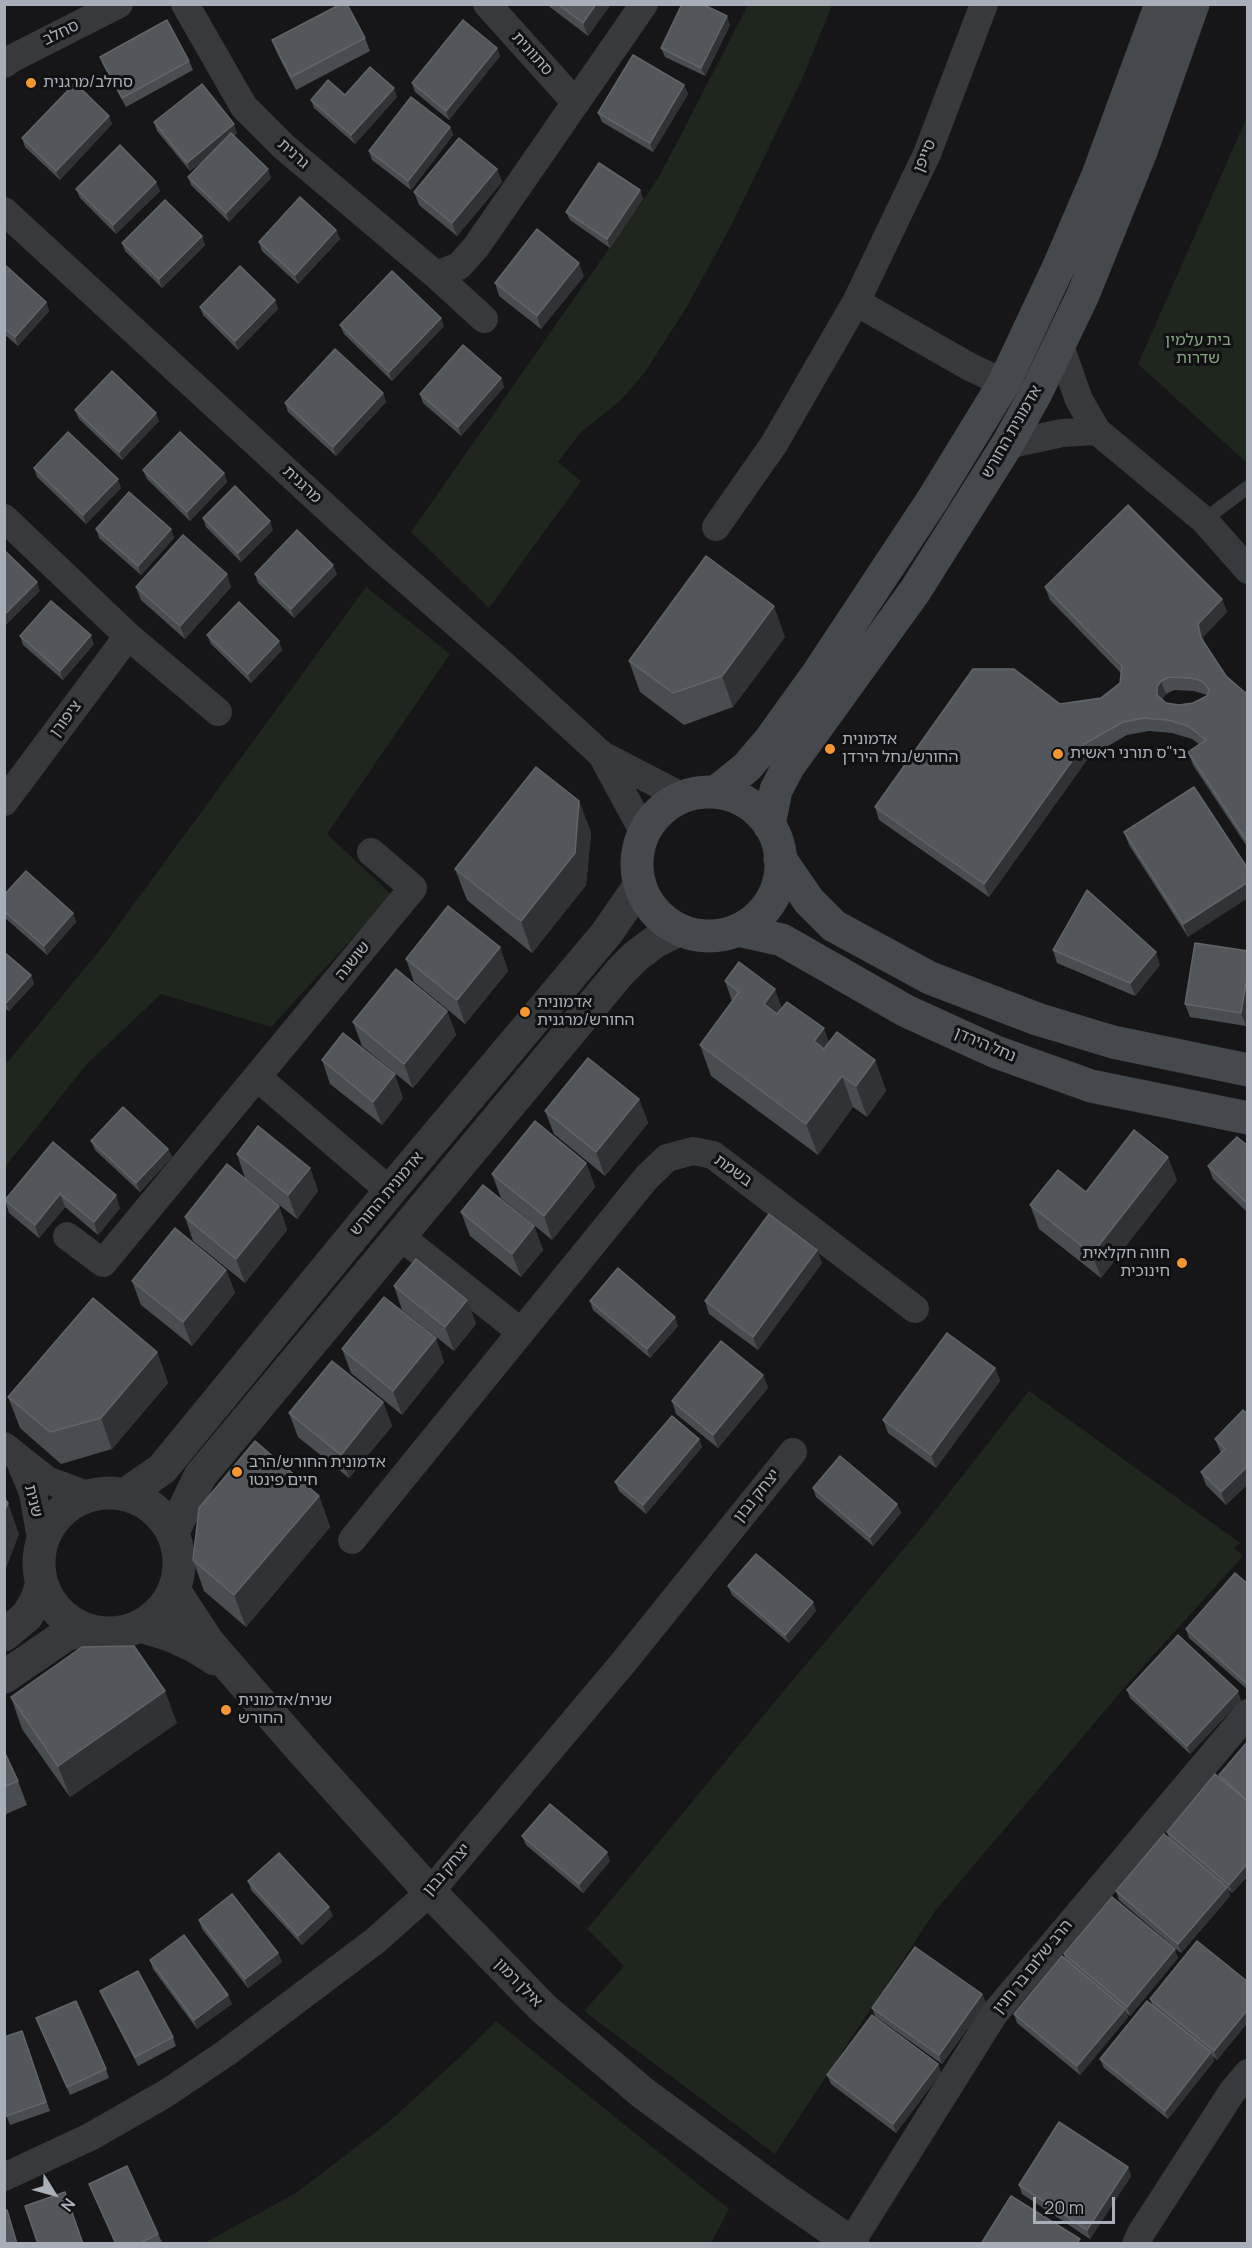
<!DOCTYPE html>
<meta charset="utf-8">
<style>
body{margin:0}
#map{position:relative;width:1252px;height:2248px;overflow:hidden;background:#161618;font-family:Manrope,sans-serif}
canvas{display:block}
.frame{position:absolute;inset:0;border:6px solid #a8afb9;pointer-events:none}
.north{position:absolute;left:24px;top:2164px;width:60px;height:60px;-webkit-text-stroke:4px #111113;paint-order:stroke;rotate:127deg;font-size:16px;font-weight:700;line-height:24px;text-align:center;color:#a8afb9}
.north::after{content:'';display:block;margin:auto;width:21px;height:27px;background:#a8afb9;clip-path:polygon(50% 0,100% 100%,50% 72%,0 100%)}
.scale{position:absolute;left:1033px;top:2197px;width:82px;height:27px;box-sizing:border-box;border:3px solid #a8afb9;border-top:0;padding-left:8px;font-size:18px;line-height:21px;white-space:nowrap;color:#a8afb9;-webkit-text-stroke:4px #111113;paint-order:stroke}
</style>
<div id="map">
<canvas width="1252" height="2248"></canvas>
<div class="frame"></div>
<div class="north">N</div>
<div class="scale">20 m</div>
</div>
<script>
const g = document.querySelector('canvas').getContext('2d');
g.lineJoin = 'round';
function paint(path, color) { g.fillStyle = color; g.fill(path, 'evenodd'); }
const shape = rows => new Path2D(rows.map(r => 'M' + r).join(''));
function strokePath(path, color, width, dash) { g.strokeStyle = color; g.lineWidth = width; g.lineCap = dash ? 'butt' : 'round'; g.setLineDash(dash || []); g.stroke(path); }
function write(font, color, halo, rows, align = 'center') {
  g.font = font + ' Manrope,"Noto Sans Hebrew",sans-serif'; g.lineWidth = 6; g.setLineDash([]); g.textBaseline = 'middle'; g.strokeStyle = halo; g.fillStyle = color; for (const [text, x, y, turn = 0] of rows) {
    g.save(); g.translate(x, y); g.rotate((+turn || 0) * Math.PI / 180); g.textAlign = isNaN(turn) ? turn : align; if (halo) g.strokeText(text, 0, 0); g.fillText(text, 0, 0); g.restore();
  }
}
const green = shape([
 [748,5,832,5,803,77,731,226,686,308,645,372,620,401,580,433,558,462,581,481,489,608,411,532,659,177],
 [1247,117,1247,463,1138,364],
 [366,587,450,654,327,834,392,895,271,1027,161,994,86,1065,5,1167,5,1065,104,945],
 [1029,1391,1240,1543,1234,1548,1243,1556,1131,1680,935,1911,775,2154,584,2011,624,1966,587,1929,787,1687,923,1526],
 [496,2021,729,2209,711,2243,204,2243,296,2193,390,2121,461,2056]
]);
const service = shape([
 [1204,520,1248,487]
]);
const minor = shape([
 [185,4,244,107,283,146,436,275,459,266,476,247,644,4],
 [487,4,576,103],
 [4,64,11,59,119,4],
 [4,211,379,556,506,667,602,755,683,797],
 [436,275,484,319],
 [856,302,970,367,1004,383],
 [1059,343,1079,400,1097,431,1204,520,1248,570],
 [1007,445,1062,433,1097,431],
 [4,518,128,636,218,712],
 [716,527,774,444,856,302,927,154,984,4],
 [602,755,644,833],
 [4,802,128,636],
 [257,1077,390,1191],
 [67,1236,103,1263,413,888,371,852],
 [401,1237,521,1332],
 [4,1446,47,1480,90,1496],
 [19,1459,33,1493,42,1544],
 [352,1540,647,1177,667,1158,693,1151,713,1155,915,1309],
 [4,2177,90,2137,165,2094,226,2053,375,1941,430,1892,623,1663,793,1452],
 [850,2244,994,2014,1248,1713],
 [1136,2244,1141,2233,1232,2092,1248,2073]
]);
const tertiary = shape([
 '39 1563a70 70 0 1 1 140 0a70 70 0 1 1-140 0Z',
 [126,1494,162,1469,390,1191,606,934,640,885],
 [173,1532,200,1476,620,972,636,956,656,941,679,930],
 [174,1590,208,1642,300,1748,430,1892,544,2009,643,2093,776,2191,853,2244],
 [140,1626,170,1635,194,1646,215,1659],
 [4,1635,27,1616,37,1599,41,1585],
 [4,1677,67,1634,89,1631]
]);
const secondary = shape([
 [716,792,747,767,770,740,816,676,933,499,1004,383,1059,266,1098,175,1161,4],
 '637 864a72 72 0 1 1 144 0a72 72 0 1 1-144 0Z',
 [769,825,776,790,788,767,915,591,1007,445,1035,395,1083,295,1142,149,1193,4],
 [780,859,809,901,834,926,930,978,1037,1019,1113,1042,1248,1070],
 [738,930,782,940,906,1011,996,1052,1091,1086,1248,1118]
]);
const wall = shape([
 [546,4,611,4,588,36],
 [730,25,705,76,665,57,661,48],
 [365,38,370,51,296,90,277,53,272,40],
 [497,48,500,56,449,120,415,92,412,83],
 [100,57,189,61,193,70,126,107,103,65],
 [684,85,688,94,653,152,602,122,598,113],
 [345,95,397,97,355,144,314,108,311,100],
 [154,122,237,133,234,136,271,178,229,222,191,185,188,177,205,159,190,171,157,131],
 [112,124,60,180,25,147,22,138],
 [450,127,453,135,411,190,372,160,369,151],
 [497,169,502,182,457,236,419,205,414,192],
 [76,189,160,191,116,234,80,198],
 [640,190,643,199,610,248,570,220,566,212],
 [336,230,340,239,298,284,262,251,259,242],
 [202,236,205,245,162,288,125,251,122,243],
 [4,266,46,302,49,311,18,346,4,334],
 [584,276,541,329,499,296,495,283],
 [275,300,278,309,238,350,203,315,200,307],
 [340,325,444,326,392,381,344,334],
 [501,378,504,387,461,436,423,403,420,394],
 [383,393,386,402,336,456,288,412,285,403],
 [75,410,159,421,122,460,79,419],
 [34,468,121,488,86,524,37,477],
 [143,470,224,473,227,482,190,521,147,479],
 [203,518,273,530,241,562,206,527],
 [96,529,171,529,174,538,141,575,99,538],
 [255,574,337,574,294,618,258,583],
 [136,587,231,587,185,639,141,600],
 [1045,587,1222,599,1227,612,1203,637,1204,642,1226,676,1248,695,1248,848,1193,765,1188,752,1199,744,1192,739,1172,733,1149,731,1127,735,1089,757,989,897,879,820,875,807,1060,704,1101,698,1120,683,1121,673,1050,600],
 [1174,690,1194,691,1207,695,1193,703,1179,705,1166,703,1162,699,1166,694],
 [207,635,282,650,251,683,211,644],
 [20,636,94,644,63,680,23,645],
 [785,637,733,707,684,725,640,692,629,661],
 [1194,787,1188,937,1129,845,1124,832],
 [579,801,591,833,586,885,532,953,467,900,455,869],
 [4,895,73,913,76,922,47,955,4,917],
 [500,947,508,971,465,1024,414,982,406,959],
 [1053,950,1160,965,1135,996,1057,963],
 [1248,951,1248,1014,1246,1026,1190,1017,1185,1004],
 [4,952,31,975,34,984,9,1011,4,1008],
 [725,981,782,1008,829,1043,875,1060,886,1091,867,1117,853,1107,818,1155,711,1076,700,1045,732,1001],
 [447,1011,456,1035,413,1088,362,1046,353,1022],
 [322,1060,403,1098,382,1125,330,1084],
 [639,1099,648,1123,605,1176,554,1134,545,1111],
 [91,1141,168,1149,172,1157,140,1192,95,1150],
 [53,1142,120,1208,98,1235,65,1207,39,1238,9,1213,5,1200],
 [1248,1146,1248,1213,1213,1179,1208,1166],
 [237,1154,310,1168,318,1191,297,1219,245,1178],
 [586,1163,595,1187,552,1240,501,1198,492,1174],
 [1177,1180,1101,1278,1039,1229,1030,1205,1086,1192],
 [279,1206,287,1230,245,1283,193,1241,185,1217],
 [461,1212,534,1226,543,1250,521,1277,470,1236],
 [822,1263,758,1350,709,1314,705,1301],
 [226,1270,235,1293,192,1346,141,1305,132,1281],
 [394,1286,467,1300,476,1324,454,1351,402,1310],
 [590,1301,678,1326,650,1358,593,1310],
 [436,1338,444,1362,402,1415,351,1373,342,1349],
 [157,1352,168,1383,112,1449,61,1464,20,1428,8,1397],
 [995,1368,1000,1381,936,1468,888,1433,883,1420],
 [763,1375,768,1388,718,1448,676,1414,672,1401],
 [383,1402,392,1426,349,1478,298,1437,289,1413],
 [1248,1414,1248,1484,1226,1505,1206,1485,1201,1472,1221,1453,1215,1439],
 [699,1439,702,1447,646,1514,619,1491,615,1482],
 [813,1488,897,1504,901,1513,873,1546,816,1497],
 [319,1496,330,1527,246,1627,204,1591,193,1560],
 [1248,1584,1248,1690,1189,1638,1186,1629],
 [728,1586,816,1611,789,1643,732,1595],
 [1127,1690,1241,1700,1190,1754,1130,1698],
 [11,1697,177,1723,70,1797,22,1729],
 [1248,1741,1248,1876,1232,1893,1228,1889,1230,1896,1181,1953,1119,1900,1116,1891,1169,1838,1167,1832,1220,1779,1219,1775],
 [4,1751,18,1781,27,1805,4,1815],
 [522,1836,610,1861,583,1893,526,1845],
 [248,1881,333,1916,302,1945,251,1890],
 [199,1920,278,1953,282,1962,248,1988,202,1929],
 [1064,1954,1178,1958,1130,2016,1126,2013,1128,2017,1080,2075,1017,2023,1014,2014,1065,1959],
 [150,1960,232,2004,197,2029,153,1969],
 [1248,1982,1248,2022,1217,2060,1213,2056,1214,2061,1168,2119,1104,2068,1100,2059,1152,2004,1150,1999],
 [100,1991,173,2037,176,2046,138,2066,104,2000],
 [982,1994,986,2003,942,2064,875,2016,872,2008],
 [36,2018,106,2069,109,2078,70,2095],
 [22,2031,50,2111,10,2125,4,2110],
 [938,2064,941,2073,896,2133,831,2084,827,2075],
 [1128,2167,1131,2176,1090,2239,1022,2194,1019,2185],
 [89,2184,158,2234,162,2242,160,2244,116,2244]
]);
const shadedWall = shape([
 [596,4,611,4,588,36,583,23],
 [727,16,730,25,705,76,701,68],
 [497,48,500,56,449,120,446,111],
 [684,85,688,94,653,152,650,143],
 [394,88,397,97,355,144,351,135],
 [109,116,112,124,60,180,56,171],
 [234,124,237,133,190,171,187,163],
 [450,127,453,135,411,190,408,181],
 [268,169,271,178,229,222,226,213],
 [497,169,502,182,457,236,452,223],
 [156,182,160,191,116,234,113,225],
 [640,190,643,199,610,248,607,239],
 [336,230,340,239,298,284,295,275],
 [202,236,205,245,162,288,159,279],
 [579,263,584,276,541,329,537,316],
 [275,300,278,309,238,350,235,341],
 [46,302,49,311,18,346,15,337],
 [441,318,444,326,392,381,389,372],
 [501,378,504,387,461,436,458,427],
 [383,393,386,402,336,456,333,447],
 [156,413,159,421,122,460,119,452],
 [224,473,227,482,190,521,187,512],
 [118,479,121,488,86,524,83,515],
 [270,521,273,530,241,562,238,553],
 [171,529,174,538,141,575,138,566],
 [333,565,337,574,294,618,291,609],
 [227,574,231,587,185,639,180,626],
 [37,582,40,591,4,627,4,615],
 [1222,599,1227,612,1203,637,1206,651,1201,638,1198,624],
 [774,606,785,637,733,707,722,676],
 [91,635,94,644,63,680,60,671],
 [279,641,282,650,251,683,248,674],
 [1161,681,1166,694,1161,700,1157,695,1157,687],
 [1084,744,1089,757,989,897,984,884],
 [579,801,591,833,586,885,532,953,521,921],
 [1248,882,1248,898,1188,937,1183,924],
 [73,913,76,922,47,955,44,946],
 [500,947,508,971,465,1024,457,1000],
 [1156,952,1160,965,1135,996,1130,983],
 [1248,972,1248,1014,1246,1026,1241,1013],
 [31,975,34,984,9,1011,6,1003],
 [775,989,786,1020,775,1035,764,1004],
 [447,1011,456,1035,413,1088,404,1064],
 [824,1028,835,1060,814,1041],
 [875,1060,886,1091,867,1117,856,1086],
 [395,1074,403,1098,382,1125,373,1102],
 [842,1076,853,1107,818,1155,806,1124],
 [639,1099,648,1123,605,1176,596,1152],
 [168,1149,172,1157,140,1192,136,1183],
 [1168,1157,1177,1180,1101,1278,1092,1254],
 [586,1163,595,1187,552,1240,544,1216],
 [310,1168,318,1191,297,1219,288,1195],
 [60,1194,65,1207,39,1238,35,1225],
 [116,1195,120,1208,98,1235,94,1222],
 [279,1206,287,1230,245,1283,236,1259],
 [534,1226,543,1250,521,1277,512,1254],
 [817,1250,822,1263,758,1350,753,1337],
 [226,1270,235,1293,192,1346,183,1322],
 [467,1300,476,1324,454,1351,445,1327],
 [675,1317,678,1326,650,1358,647,1349],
 [436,1338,444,1362,402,1415,393,1391],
 [157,1352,168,1383,112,1449,101,1418],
 [995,1368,1000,1381,936,1468,931,1455],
 [763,1375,768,1388,718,1448,713,1435],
 [383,1402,392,1426,349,1478,341,1455],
 [699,1439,702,1447,646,1514,643,1505],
 [1248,1466,1248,1484,1226,1505,1221,1492],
 [319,1496,330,1527,246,1627,234,1595],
 [8,1503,19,1534,4,1574,4,1512],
 [897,1504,901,1513,873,1546,870,1537],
 [813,1602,816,1611,789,1643,785,1635],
 [165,1691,177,1723,70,1797,58,1766],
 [1238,1691,1241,1700,1190,1754,1187,1746],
 [607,1852,610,1861,583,1893,579,1884],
 [1248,1863,1248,1876,1232,1893,1229,1885],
 [1227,1887,1230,1896,1181,1953,1178,1944],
 [329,1907,333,1916,302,1945,298,1936],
 [1175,1949,1178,1958,1130,2016,1127,2007],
 [278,1953,282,1962,248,1988,245,1979],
 [982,1994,986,2003,942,2064,939,2055],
 [228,1995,232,2004,197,2029,194,2020],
 [1125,2009,1128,2017,1080,2075,1077,2066],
 [1248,2009,1248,2022,1217,2060,1214,2051],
 [1211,2052,1214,2061,1168,2119,1165,2111],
 [938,2064,941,2073,896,2133,893,2124],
 [1128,2167,1131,2176,1090,2239,1087,2230]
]);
const building = shape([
 [341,4,347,4,365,38,291,77,272,40,341,4],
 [558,4,596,4,583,23,558,4],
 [682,4,702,4,727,16,701,68,661,48,682,4],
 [167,20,189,61,122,98,100,57,167,20],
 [463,20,497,48,446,111,412,83,463,20],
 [633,55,684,85,650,143,598,113,633,55],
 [370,67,394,88,351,135,311,100,328,80,345,95,370,67],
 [75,83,109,116,56,171,22,138,75,83],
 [202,84,234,124,187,163,154,122,202,84],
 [411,97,450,127,408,181,369,151,411,97],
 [231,133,268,169,226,213,188,177,231,133],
 [459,138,497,169,452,223,414,192,459,138],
 [120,145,156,182,113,225,76,189,120,145],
 [599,163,640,190,607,239,566,212,599,163],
 [300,197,336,230,295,275,259,242,300,197],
 [165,200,202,236,159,279,122,243,165,200],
 [537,229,579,263,537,316,495,283,537,229],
 [5,265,46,302,15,337,4,328,5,265],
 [240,266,275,300,235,341,200,307,240,266],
 [392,271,441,318,389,372,340,325,392,271],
 [463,345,501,378,458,427,420,394,463,345],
 [335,349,383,393,333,447,285,403,335,349],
 [112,371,156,413,119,452,75,410,112,371],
 [68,432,118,479,83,515,34,468,68,432],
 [180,432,224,473,187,512,143,470,180,432],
 [235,486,270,521,238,553,203,518,235,486],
 [129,492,171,529,138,566,96,529,129,492],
 [1128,505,1222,599,1198,624,1201,638,1226,676,1248,695,1248,843,1188,752,1206,740,1188,726,1168,720,1144,718,1123,722,1084,744,984,884,875,807,973,669,1014,669,1060,704,1101,698,1120,683,1122,666,1045,587,1128,505],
 [1170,677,1190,678,1199,680,1205,684,1209,690,1207,696,1193,703,1179,705,1166,703,1157,695,1157,687,1161,681,1170,677],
 [297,530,333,565,291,609,255,574,297,530],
 [183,535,227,574,180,626,136,587,183,535],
 [4,550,37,582,4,615,4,550],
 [706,556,774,606,722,676,673,693,629,661,706,556],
 [51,601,91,635,60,671,20,636,51,601],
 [239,602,279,641,248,674,207,635,239,602],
 [536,767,579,801,575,853,521,921,455,869,536,767],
 [1194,787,1248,869,1248,882,1183,924,1124,832,1194,787],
 [26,871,73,913,44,946,4,911,4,895,26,871],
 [1087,890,1156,952,1130,983,1053,950,1087,890],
 [448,906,500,947,457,1000,406,959,448,906],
 [1195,943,1248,951,1248,972,1241,1013,1185,1004,1195,943],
 [4,952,31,975,6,1003,4,1002,4,952],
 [739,962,775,989,764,1004,777,1014,787,1002,824,1028,814,1041,824,1049,837,1032,875,1060,856,1086,842,1076,806,1124,700,1045,739,992,725,981,739,962],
 [396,969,447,1011,404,1064,353,1022,396,969],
 [343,1033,395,1074,373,1102,322,1060,343,1033],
 [588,1058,639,1099,596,1152,545,1111,588,1058],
 [123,1107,168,1149,136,1183,91,1141,123,1107],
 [535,1121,586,1163,544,1216,492,1174,535,1121],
 [258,1126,310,1168,288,1195,237,1154,258,1126],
 [1134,1130,1168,1157,1092,1254,1030,1205,1058,1170,1086,1192,1134,1130],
 [1237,1137,1248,1146,1248,1204,1208,1166,1237,1137],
 [53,1142,116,1195,94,1222,60,1194,35,1225,5,1200,53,1142],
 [227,1164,279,1206,236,1259,185,1217,227,1164],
 [483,1185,534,1226,512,1254,461,1212,483,1185],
 [769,1214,817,1250,753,1337,705,1301,769,1214],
 [175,1228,226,1270,183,1322,132,1281,175,1228],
 [416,1259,467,1300,445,1327,394,1286,416,1259],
 [618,1268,675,1317,647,1349,590,1301,618,1268],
 [384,1297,436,1338,393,1391,342,1349,384,1297],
 [93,1298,157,1352,101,1418,50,1432,8,1397,93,1298],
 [947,1333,995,1368,931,1455,883,1420,947,1333],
 [721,1341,763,1375,713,1435,672,1401,721,1341],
 [332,1361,383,1402,341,1455,289,1413,332,1361],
 [1243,1410,1248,1414,1248,1466,1221,1492,1201,1472,1225,1449,1215,1439,1243,1410],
 [672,1416,699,1439,643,1505,615,1482,672,1416],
 [255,1441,319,1496,234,1595,193,1560,199,1508,255,1441],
 [840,1456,897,1504,870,1537,813,1488,840,1456],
 [4,1498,8,1503,4,1512,4,1498],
 [756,1554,813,1602,785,1635,728,1586,756,1554],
 [1235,1573,1248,1584,1247,1684,1186,1629,1235,1573],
 [1178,1635,1238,1691,1187,1746,1127,1690,1178,1635],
 [134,1646,165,1691,58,1766,11,1697,82,1647,134,1646],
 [1248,1741,1248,1801,1219,1775,1248,1741],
 [4,1751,18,1781,4,1787,4,1751],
 [1215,1774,1248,1802,1248,1863,1229,1885,1167,1832,1215,1774],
 [550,1804,607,1852,579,1884,522,1836,550,1804],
 [1164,1834,1227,1887,1178,1944,1116,1891,1164,1834],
 [279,1853,329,1907,298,1936,248,1881,279,1853],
 [232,1894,278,1953,245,1979,199,1920,232,1894],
 [1112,1897,1175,1949,1127,2007,1064,1954,1112,1897],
 [184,1935,228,1995,194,2020,150,1960,184,1935],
 [1197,1941,1248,1982,1248,2009,1214,2051,1150,1999,1197,1941],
 [915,1947,982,1994,939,2055,872,2008,915,1947],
 [1062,1956,1125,2009,1077,2066,1014,2014,1062,1956],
 [138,1971,173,2037,135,2057,100,1991,138,1971],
 [76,2001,106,2069,67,2087,36,2018,76,2001],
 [1147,2001,1211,2052,1165,2111,1100,2059,1147,2001],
 [872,2015,938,2064,893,2124,827,2075,872,2015],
 [22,2031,46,2102,6,2116,4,2110,4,2037,22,2031],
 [1059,2122,1128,2167,1087,2230,1019,2185,1059,2122],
 [127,2166,158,2234,138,2244,116,2244,89,2184,127,2166],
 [65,2192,83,2244,38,2244,25,2206,65,2192],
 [1011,2196,1080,2239,1076,2244,981,2244,1011,2196],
 [7,2210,17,2244,4,2244,4,2211,7,2210]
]);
const markers = [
 [31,83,6,"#f79630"],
 [830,749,6,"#f79630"],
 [1058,754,6,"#f79630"],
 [525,1012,6,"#f79630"],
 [1182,1263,6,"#f79630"],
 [237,1472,6,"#f79630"],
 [226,1710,6,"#f79630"]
];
const streetNames = [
 ["סחלב",61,33,-26],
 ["סתוונית",532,54,48],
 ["גרנית",293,154,42],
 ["סייפן",925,156,-67],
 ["אדמונית החורש",1012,432,-60],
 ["מרגנית",302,485,43],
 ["ציפורן",66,719,-53],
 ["שושנה",353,961,-51],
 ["נחל הירדן",985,1045,23],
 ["בשמת",733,1171,36],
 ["אדמונית החורש",387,1194,-50],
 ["יצחק נבון",757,1496,-51],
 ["שנית",33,1501,76],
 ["יצחק נבון",447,1870,-49],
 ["הרב שלום בר חנין",1033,1967,-51],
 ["אילן רמון",518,1983,46]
];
const poiNames = [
 ["סחלב/מרגנית",43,83],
 ["אדמונית",842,740],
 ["החורש/נחל הירדן",842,758],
 ["בי\"ס תורני ראשית",1070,754],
 ["אדמונית",537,1003],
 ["החורש/מרגנית",537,1021],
 ["חווה חקלאית",1170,1254,"right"],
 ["חינוכית",1170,1272,"right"],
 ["אדמונית החורש/הרב",249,1463],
 ["חיים פינטו",249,1481],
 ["שנית/אדמונית",238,1701],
 ["החורש",238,1719]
];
const parkNames = [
 ["בית עלמין",1198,341],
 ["שדרות",1198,359]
];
paint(green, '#1e261e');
strokePath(service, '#37393d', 14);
strokePath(minor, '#37393d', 28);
strokePath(tertiary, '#37393d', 33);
strokePath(secondary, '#45484d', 33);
paint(wall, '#494c50');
paint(shadedWall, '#303235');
paint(building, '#53575b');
strokePath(building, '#61656a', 1.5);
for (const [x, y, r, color] of markers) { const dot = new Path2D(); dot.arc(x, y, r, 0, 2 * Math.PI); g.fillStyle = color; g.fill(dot); strokePath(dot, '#111113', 2); }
write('16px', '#a8afb9', '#111113', streetNames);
write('16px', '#a8afb9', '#111113', poiNames, 'left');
write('16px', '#82a47e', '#111113', parkNames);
</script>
